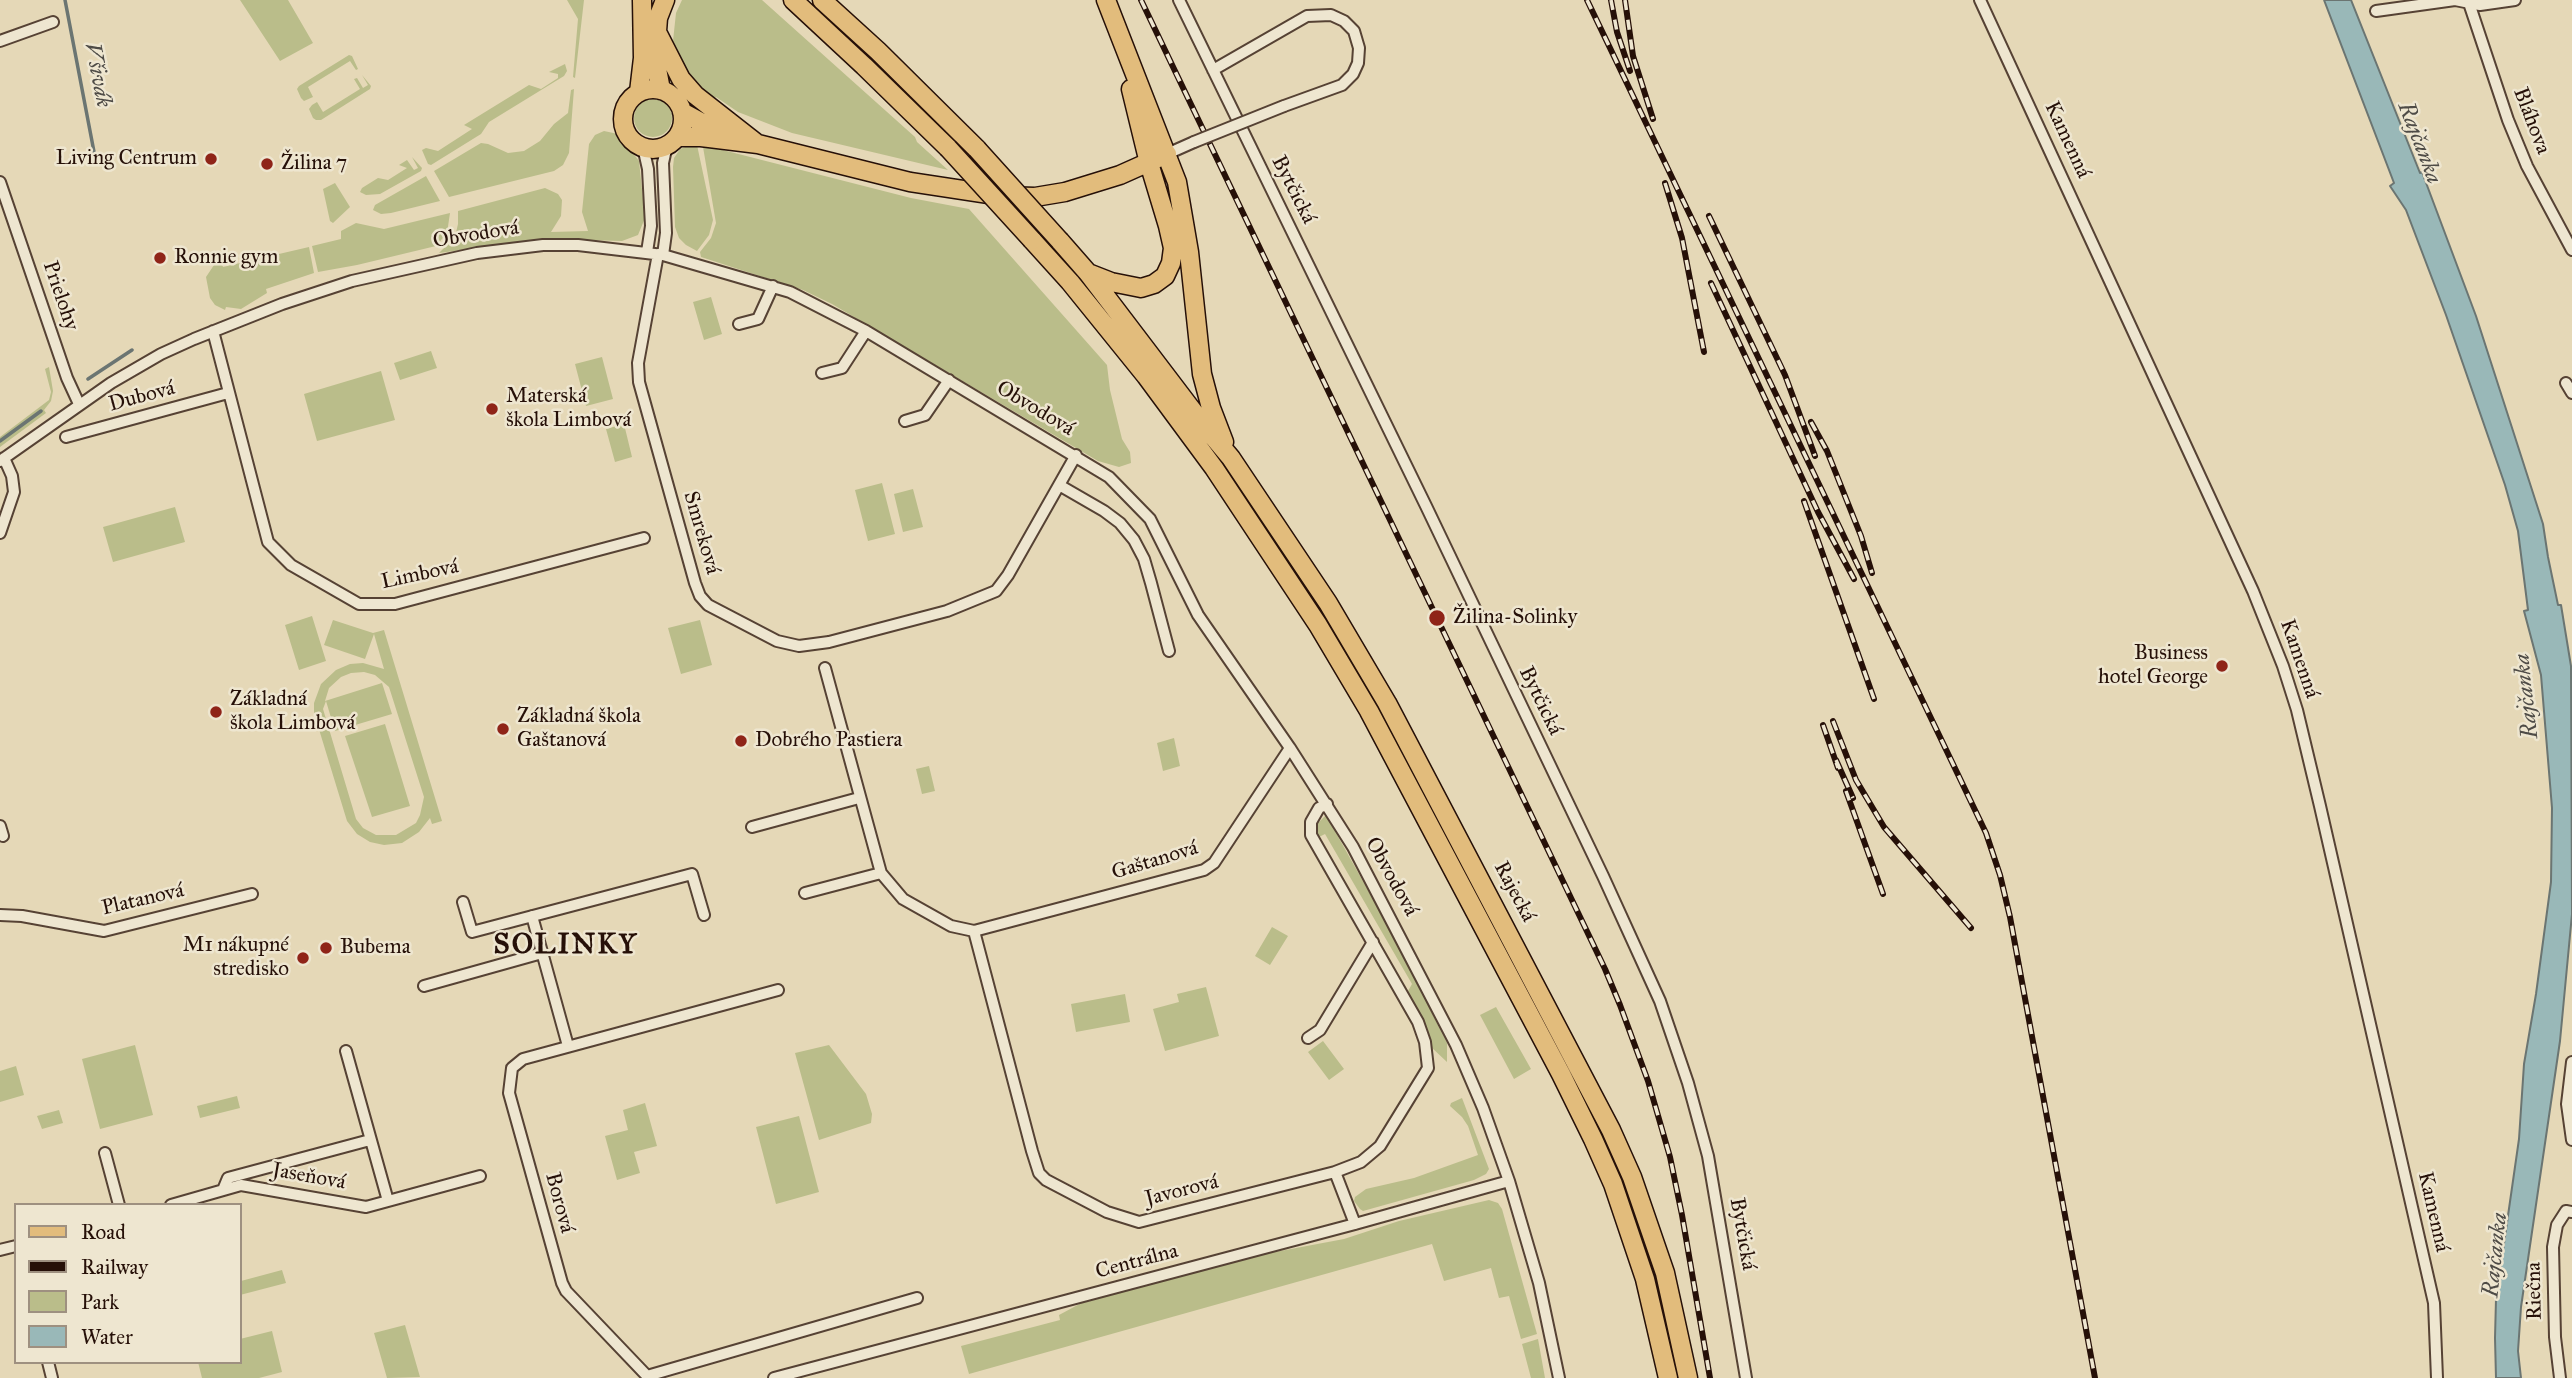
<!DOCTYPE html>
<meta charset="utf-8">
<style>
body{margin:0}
#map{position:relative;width:2572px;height:1378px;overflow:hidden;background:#e5d8b7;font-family:"IM FELL Great Primer",serif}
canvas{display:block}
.legend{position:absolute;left:14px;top:1203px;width:228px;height:161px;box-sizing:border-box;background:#eee6d0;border:2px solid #9e9080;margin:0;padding:9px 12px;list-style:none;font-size:21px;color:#261008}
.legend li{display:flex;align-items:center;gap:14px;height:35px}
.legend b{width:35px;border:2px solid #9e9080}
</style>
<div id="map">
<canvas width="2572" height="1378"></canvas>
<ul class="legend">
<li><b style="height:9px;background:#e2bc7c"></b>Road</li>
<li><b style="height:9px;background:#261008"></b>Railway</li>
<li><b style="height:19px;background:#babd8a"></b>Park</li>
<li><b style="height:19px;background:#99b8b8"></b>Water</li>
</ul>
</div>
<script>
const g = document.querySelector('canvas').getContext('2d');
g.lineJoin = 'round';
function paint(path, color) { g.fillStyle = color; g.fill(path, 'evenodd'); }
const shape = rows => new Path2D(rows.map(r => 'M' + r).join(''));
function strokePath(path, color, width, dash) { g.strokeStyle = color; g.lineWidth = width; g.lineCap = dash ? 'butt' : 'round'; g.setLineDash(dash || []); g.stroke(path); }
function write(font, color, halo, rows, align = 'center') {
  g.font = font + ' "IM FELL Great Primer",serif'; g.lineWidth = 5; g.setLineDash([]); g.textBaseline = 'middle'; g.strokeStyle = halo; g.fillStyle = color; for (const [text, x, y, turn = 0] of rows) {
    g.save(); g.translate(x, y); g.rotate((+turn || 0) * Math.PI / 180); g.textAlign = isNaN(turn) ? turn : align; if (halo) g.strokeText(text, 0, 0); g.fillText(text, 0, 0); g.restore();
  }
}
const green = shape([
 [240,0,288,0,313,43,280,61],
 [567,0,584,0,575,78,573,77,578,19],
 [682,0,762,0,915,137,917,142,948,170,792,133,738,112,716,97,712,101,685,69,673,41,676,13],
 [349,55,352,56,358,69,356,70,350,61,308,87,313,97,304,101,301,98,297,89,299,86],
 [565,64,567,71,564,76,489,122,481,134,431,165,428,164,422,150,426,148,438,151,472,129,464,125,529,85,541,89,558,78,558,74,549,72],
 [362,75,371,86,370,89,321,120,316,120,313,118,309,109,312,105,317,102,323,112,360,89,354,79,357,78,363,88,368,85],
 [574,89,569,153,563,165,554,171,449,197,434,171,481,143,488,144,508,153,524,151,540,141,554,124,568,113,571,90],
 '634 118a19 19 0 1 1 38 0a19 19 0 1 1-38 0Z',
 [604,131,618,134,639,161,645,218,638,235,622,241,544,239,439,253,455,237,458,224,458,211,545,188,558,194,562,200,561,216,551,232,588,231,582,212,589,144,595,135],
 [693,144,697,145,713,220,709,235,697,251,686,245,679,238,675,227,673,167,674,158,680,149],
 [707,146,911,198,969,209,1107,365,1110,390,1122,439,1130,452,1131,463,1119,467,1098,461,832,304,803,290,701,257,700,252,711,238,716,223,703,147],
 [412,157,422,168,421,171,380,194,366,195,360,192,362,188,378,178,388,180,407,168,399,165,407,160,414,170,418,168],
 [426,176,440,201,391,213,381,214,373,210,375,205],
 [335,183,350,207,333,223,330,221,323,189],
 [450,213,447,233,436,246,357,265,318,272,312,246,341,239,341,231,356,223,384,229],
 [309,247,314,273,266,289,267,293,241,309,226,307,225,310,215,305,210,298,206,277,216,262,221,261,223,267],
 [711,297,722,334,704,340,693,302],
 [431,351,437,368,400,380,394,363],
 [602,357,613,399,586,406,575,364],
 [49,367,53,391,51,401,44,410,46,413,0,447,0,437,49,400,51,392,45,369],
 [381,371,395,420,317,441,304,394],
 [624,424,632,457,615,462,606,429],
 [882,483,895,534,868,541,855,490],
 [913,489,923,527,903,532,894,494],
 [175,507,185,542,113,562,103,527],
 [312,616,326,661,299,670,285,625],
 [333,620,373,633,384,630,442,821,432,824,430,818,419,832,402,843,384,845,370,842,357,834,347,821,314,713,314,703,321,684,336,670,350,664,363,663,384,669,374,634,365,659,324,645],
 [364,672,375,675,389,687,424,797,420,815,416,823,396,835,376,835,363,828,356,819,323,709,326,701,335,731,392,714,382,683,325,701,329,688,341,677,351,673],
 [700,620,712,665,681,674,668,628],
 [385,724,410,806,372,817,345,736],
 [1174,738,1180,766,1163,771,1157,743],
 [929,766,935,791,922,794,916,769],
 [1326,815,1389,928,1447,1043,1447,1062,1431,1047,1425,1025,1408,995,1408,991,1412,984,1325,834,1317,838,1317,824],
 [1272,927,1288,936,1270,965,1255,956],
 [1206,987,1219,1036,1165,1051,1153,1009,1179,1002,1177,994],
 [1125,994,1130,1022,1076,1032,1071,1004],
 [1496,1007,1531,1069,1514,1079,1480,1015],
 [1323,1041,1344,1069,1329,1080,1308,1052],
 [135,1045,153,1115,100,1129,82,1059],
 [829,1045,866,1094,872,1114,871,1123,819,1140,795,1053],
 [16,1066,24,1095,0,1102,0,1071],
 [237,1096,240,1108,200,1118,197,1106],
 [1462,1098,1489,1169,1486,1174,1474,1180,1363,1211,1360,1209,1354,1201,1355,1197,1366,1189,1414,1178,1478,1155,1468,1126,1462,1117,1450,1106,1451,1103],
 [645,1103,657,1146,634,1152,640,1173,617,1180,605,1136,628,1130,623,1110],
 [59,1110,63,1123,42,1129,37,1116],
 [799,1116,819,1192,776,1204,756,1127],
 [1489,1200,1498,1203,1502,1209,1537,1334,1521,1339,1509,1296,1499,1298,1491,1268,1444,1281,1432,1244,969,1374,961,1346,1060,1320,1059,1315,1087,1300,1259,1255,1344,1239,1399,1221],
 [282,1270,286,1283,240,1295,241,1281],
 [405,1325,420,1377,387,1378,374,1333],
 [272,1331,282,1372,259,1378,202,1378,198,1362,240,1362,240,1339],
 [1538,1339,1545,1378,1531,1378,1522,1344]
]);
const water = shape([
 [2324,0,2351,0,2420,173,2422,172,2476,316,2543,524,2548,557,2558,605,2561,605,2571,666,2572,914,2560,1041,2521,1307,2518,1351,2521,1378,2496,1378,2495,1338,2496,1299,2519,1139,2524,1064,2536,994,2551,882,2552,808,2541,675,2524,611,2528,610,2518,531,2505,485,2446,315,2406,210,2390,186,2394,183,2324,0]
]);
const stream = shape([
 [65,0,95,157],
 [88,379,132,350],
 [0,441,41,411]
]);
const street = shape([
 [1179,0,1426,506,1603,876,1660,1001,1688,1083,1708,1156,1746,1378],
 [1980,0,2253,591,2283,666,2297,710,2320,806,2434,1303,2437,1378],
 [2468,0,2508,120,2527,166,2572,250],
 [2376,11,2455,0,2480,5,2515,0],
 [0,41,53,22],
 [1213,70,1307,16,1331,15,1344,21,1354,31,1359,48,1358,63,1353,74,1342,85,1284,106],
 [643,147,648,169,651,226,647,252],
 [1167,154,1194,142],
 [0,182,67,378,79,404],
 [658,254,638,363,639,382,695,583,700,596,708,605,777,641,799,646,829,642,947,611,996,591,1008,575,1076,455],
 [663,255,666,233,663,163,667,145],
 [739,324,758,319,773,286],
 [213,331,268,542,291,565,359,604,395,604,644,538],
 [822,373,842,368,866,331],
 [2566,383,2572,393],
 [905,421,925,415,949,380],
 [66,437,228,393],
 [0,461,111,383,161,354,194,339,282,304,352,281,477,253,543,245,578,245,663,255,790,292,866,331,1109,477,1150,519,1198,615,1290,748,1353,847,1456,1045,1483,1108,1509,1181,1539,1283,1559,1378],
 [1059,485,1104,511,1120,523,1134,540,1144,559,1151,583,1169,651],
 [0,533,14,492,12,476,4,458],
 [825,668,881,873,903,899,951,926,974,931,1204,870,1214,863,1290,748],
 [0,826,3,836],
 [752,827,859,798],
 [805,893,881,873],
 [463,902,472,932,692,874,704,915],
 [0,915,22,916,104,931,252,894],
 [532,916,568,1046],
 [974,931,1032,1151,1039,1173,1046,1180,1107,1212,1139,1222,1335,1172,1361,1162,1380,1146,1428,1068,1425,1042,1418,1022,1311,835,1311,822,1319,808,1327,804],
 [424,986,542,953],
 [1308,1038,1320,1030,1373,942],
 [346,1051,388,1201],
 [2572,1062,2567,1104,2572,1140],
 [105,1153,119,1205],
 [1335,1172,1355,1224],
 [223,1190,228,1178,370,1140],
 [171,1205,241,1185,366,1207,480,1176],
 [0,1250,16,1246],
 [48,1362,52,1378],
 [647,1376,917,1298],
 [649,1378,566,1291,562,1283,509,1093,512,1068,523,1059,778,990],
 [774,1378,1355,1224,1509,1181],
 [2560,1378,2555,1337,2553,1247,2557,1225,2566,1211,2572,1212]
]);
const primary = shape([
 [793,0,864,66,948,148],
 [822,0,878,51,977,149],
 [1106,0,1177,182,1189,252,1202,374,1211,408,1224,442],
 [657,32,681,79,695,95,755,142],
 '623 119a30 30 0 1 1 60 0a30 30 0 1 1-60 0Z',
 [661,90,655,58,658,18,665,0],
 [639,92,643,58,642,0],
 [682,112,704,124,728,133],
 [677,137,701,137,758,144,910,182,1002,196,1035,197,1065,192,1120,175,1167,154],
 [1032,240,1070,282,1146,376,1214,468,1318,625,1369,711,1561,1074,1593,1139,1613,1184,1645,1279,1668,1378],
 [1060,241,1088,273,1205,427,1231,458,1328,603,1387,703,1611,1130,1632,1177,1665,1273,1688,1378],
 [1088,273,1111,282,1141,288,1154,284,1165,276,1171,263,1173,248,1168,226,1149,163,1131,89]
]);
const rail = shape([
 [1141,0,1605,969,1620,1005,1648,1081,1670,1157,1682,1215,1710,1378],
 [1587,0,1986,833,2000,875,2010,917,2095,1378],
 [1611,0,1617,32,1630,71],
 [1625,0,1633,56,1653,119],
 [1665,183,1682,238,1704,352],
 [1709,216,1785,375,1815,456],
 [1711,283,1818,512,1854,579],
 [1811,422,1827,451,1861,536,1872,573],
 [1804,501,1874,699],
 [1833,721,1856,780,1884,827,1971,928],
 [1823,725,1838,768],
 [1836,760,1853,798],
 [1846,791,1883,894]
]);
const streetBridge = shape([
 [1194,142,1284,106]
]);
const primaryBridge = shape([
 [948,148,1032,240],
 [977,149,1060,241]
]);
const markers = [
 [211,159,7,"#8f2418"],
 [267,164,7,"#8f2418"],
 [160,258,7,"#8f2418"],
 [492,409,7,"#8f2418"],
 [1437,618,9,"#8f2418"],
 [2222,666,7,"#8f2418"],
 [216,712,7,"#8f2418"],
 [503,729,7,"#8f2418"],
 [741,741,7,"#8f2418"],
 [326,948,7,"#8f2418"],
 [303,958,7,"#8f2418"]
];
const streetNames = [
 ["Bláhova",2531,121,69],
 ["Kamenná",2067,140,65],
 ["Bytčická",1293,190,63],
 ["Obvodová",476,235,-9],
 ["Prielohy",60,296,71],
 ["Dubová",142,397,-15],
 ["Obvodová",1035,409,31],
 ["Smreková",701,533,74],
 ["Limbová",420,575,-12],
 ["Kamenná",2299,659,71],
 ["Bytčická",1540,701,64],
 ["Gaštanová",1155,861,-17],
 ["Obvodová",1391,877,61],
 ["Rajecká",1514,892,62],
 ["Platanová",143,900,-13],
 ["Jaseňová",309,1177,10],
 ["Javorová",1182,1191,-14],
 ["Borová",559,1203,75],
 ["Kamenná",2433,1212,77],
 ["Bytčická",1742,1234,80],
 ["Centrálna",1137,1262,-15],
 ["Riečna",2535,1291,-91]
];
const poiNames = [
 ["Living Centrum",197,159,"right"],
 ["Žilina 7",281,164],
 ["Ronnie gym",174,258],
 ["Materská",506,397],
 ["škola Limbová",506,421],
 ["Žilina-Solinky",1453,618],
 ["Business",2208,654,"right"],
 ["hotel George",2208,678,"right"],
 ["Základná",230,700],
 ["škola Limbová",230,724],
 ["Základná škola",517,717],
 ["Gaštanová",517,741],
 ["Dobrého Pastiera",755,741],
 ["M1 nákupné",289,946,"right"],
 ["stredisko",289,970,"right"],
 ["Bubema",340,948]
];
const waterNames = [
 ["Všivák",97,75,79],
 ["Rajčanka",2419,143,69],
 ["Rajčanka",2527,696,-96],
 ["Rajčanka",2496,1255,-84]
];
const districtNames = [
 ["SOLINKY",566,946]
];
paint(green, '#babd8a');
paint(water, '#99b8b8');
strokePath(water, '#6b7572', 2);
strokePath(stream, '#6b7572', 3.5);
strokePath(street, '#564234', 14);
strokePath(primary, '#261008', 21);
strokePath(street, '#eee6d0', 10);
strokePath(primary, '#e2bc7c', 18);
strokePath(rail, '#261008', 6);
strokePath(rail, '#eee6d0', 3.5, [10]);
strokePath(streetBridge, '#564234', 14, []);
strokePath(primaryBridge, '#261008', 21, []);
strokePath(streetBridge, '#eee6d0', 10);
strokePath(primaryBridge, '#e2bc7c', 18);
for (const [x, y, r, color] of markers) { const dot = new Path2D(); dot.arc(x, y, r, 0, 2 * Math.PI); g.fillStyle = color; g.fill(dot); strokePath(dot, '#eee6d0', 2.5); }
write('21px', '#261008', '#eee6d0', streetNames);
write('21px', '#261008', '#eee6d0', poiNames, 'left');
write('italic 23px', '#4e4b46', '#eee6d0', waterNames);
g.letterSpacing = '2px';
write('bold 28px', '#261008', '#eee6d0', districtNames);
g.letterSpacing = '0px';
</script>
